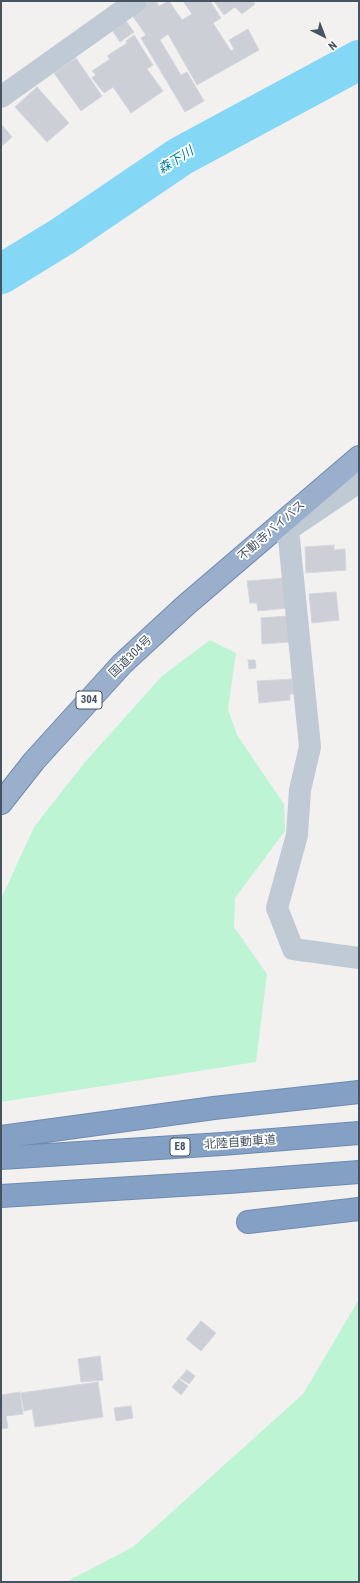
<!DOCTYPE html>
<meta charset="utf-8">
<style>
body{margin:0}
#map{position:relative;width:360px;height:1583px;overflow:hidden;background:#f3f1f0;font-family:"Roboto Condensed",sans-serif}
canvas{display:block}
.frame{position:absolute;inset:0;border:2px solid #465360;pointer-events:none}
.north{position:absolute;left:304px;top:16px;width:40px;height:40px;-webkit-text-stroke:3px #fff;paint-order:stroke;rotate:138deg;font-size:11px;font-weight:700;line-height:16px;text-align:center;color:#465360}
.north::after{content:'';display:block;margin:auto;width:14px;height:18px;background:#465360;clip-path:polygon(50% 0,100% 100%,50% 72%,0 100%)}
</style>
<div id="map">
<canvas width="360" height="1583"></canvas>
<div class="frame"></div>
<div class="north">N</div>
</div>
<script>
const g = document.querySelector('canvas').getContext('2d');
g.lineJoin = 'round';
function paint(path, color) { g.fillStyle = color; g.fill(path, 'evenodd'); }
const shape = rows => new Path2D(rows.map(r => 'M' + r).join(''));
function strokePath(path, color, width, dash) { g.strokeStyle = color; g.lineWidth = width; g.lineCap = dash ? 'butt' : 'round'; g.setLineDash(dash || []); g.stroke(path); }
function write(font, color, halo, rows, align = 'center') {
  g.font = font + ' "Roboto Condensed","Noto Sans JP",sans-serif'; g.lineWidth = 3.5; g.setLineDash([]); g.textBaseline = 'middle'; g.strokeStyle = halo; g.fillStyle = color; for (const [text, x, y, turn = 0] of rows) {
    g.save(); g.translate(x, y); g.rotate((+turn || 0) * Math.PI / 180); g.textAlign = isNaN(turn) ? turn : align; if (halo) g.strokeText(text, 0, 0); g.fillText(text, 0, 0); g.restore();
  }
}
const green = shape([
 [210,640,236,653,228,709,237,735,284,804,285,831,235,898,234,927,267,974,256,1062,1,1102,1,899,34,827,85,762,162,676],
 [358,1301,359,1582,66,1582,133,1547,303,1394]
]);
const river = shape([
 [1,274,63,236,181,156,359,60]
]);
const building = shape([
 [150,1,156,1,159,6,169,1,182,20,192,14,183,1,210,1,221,18,213,23,231,51,234,49,229,40,248,29,259,50,197,85,168,34,160,40,181,75,187,72,204,101,185,112,141,38,146,35,131,14,150,1],
 [214,1,253,1,255,4,242,14,235,7,224,15,214,1],
 [124,18,134,32,120,42,110,27,124,18],
 [134,35,153,65,147,69,163,91,131,113,113,87,104,93,92,78,96,75,92,71,110,59,107,56,127,43,126,41,134,35],
 [76,58,102,96,81,111,54,73,76,58],
 [37,87,69,123,47,142,15,107,37,87],
 [1,124,12,137,1,147,1,124],
 [334,545,334,550,345,549,346,570,306,573,305,547,334,545],
 [286,578,287,608,258,611,257,603,250,603,247,581,286,578],
 [336,592,339,620,312,623,309,594,336,592],
 [288,616,290,642,262,644,261,618,288,616],
 [248,660,255,660,256,668,249,669,248,660],
 [292,679,294,694,290,694,290,700,259,703,257,681,292,679],
 [201,1321,216,1333,201,1351,186,1339,201,1321],
 [100,1356,103,1380,81,1382,78,1359,100,1356],
 [187,1370,195,1376,189,1384,180,1378,187,1370],
 [179,1379,188,1386,181,1395,172,1387,179,1379],
 [98,1382,103,1417,35,1427,32,1409,24,1411,21,1393,98,1382],
 [20,1392,23,1414,6,1416,8,1428,1,1429,1,1395,20,1392],
 [131,1406,133,1418,116,1421,114,1408,131,1406]
]);
const minor = shape([
 [1,97,136,1],
 [288,529,310,747,300,790,297,835,277,908,293,949,359,958]
]);
const tertiary = shape([
 [283,533,359,482]
]);
const trunk = shape([
 [1,803,34,761,122,664,186,605,359,457]
]);
const motorway = shape([
 [1,1137,214,1108,359,1092],
 [1,1158,222,1144,359,1133],
 [1,1196,229,1182,359,1172],
 [248,1222,359,1209]
]);
const shields = [
 [89,700,26],
 [180,1147,20]
];
const shieldNames = [
 ["304",89,700],
 ["E8",180,1147]
];
const streetNames = [
 ["不動寺バイパス",272,531,-41],
 ["国道304号",131,657,-44],
 ["北陸自動車道",240,1143,-4]
];
const waterNames = [
 ["森下川",176,161,-32]
];
paint(green, '#bcf4d4');
strokePath(river, '#85d8f5', 40);
paint(building, '#cccfd6');
strokePath(building, '#d4d6dd', 1);
strokePath(trunk, '#6f8bb0', 24);
strokePath(motorway, '#6f8bb0', 24);
strokePath(minor, '#c0cad4', 22);
strokePath(tertiary, '#c0cad4', 22);
strokePath(trunk, '#99afcb', 22);
strokePath(motorway, '#84a0c4', 22);
for (const [x, y, w] of shields) { const box = new Path2D(); box.roundRect(x - w / 2, y - 9, w, 18, 3); g.fillStyle = '#fff'; g.fill(box); strokePath(box, '#465360', 1); }
write('bold 11px', '#465360', null, shieldNames);
write('12px', '#465360', '#fff', streetNames);
write('italic 13px', '#027ea9', '#fff', waterNames);
</script>
